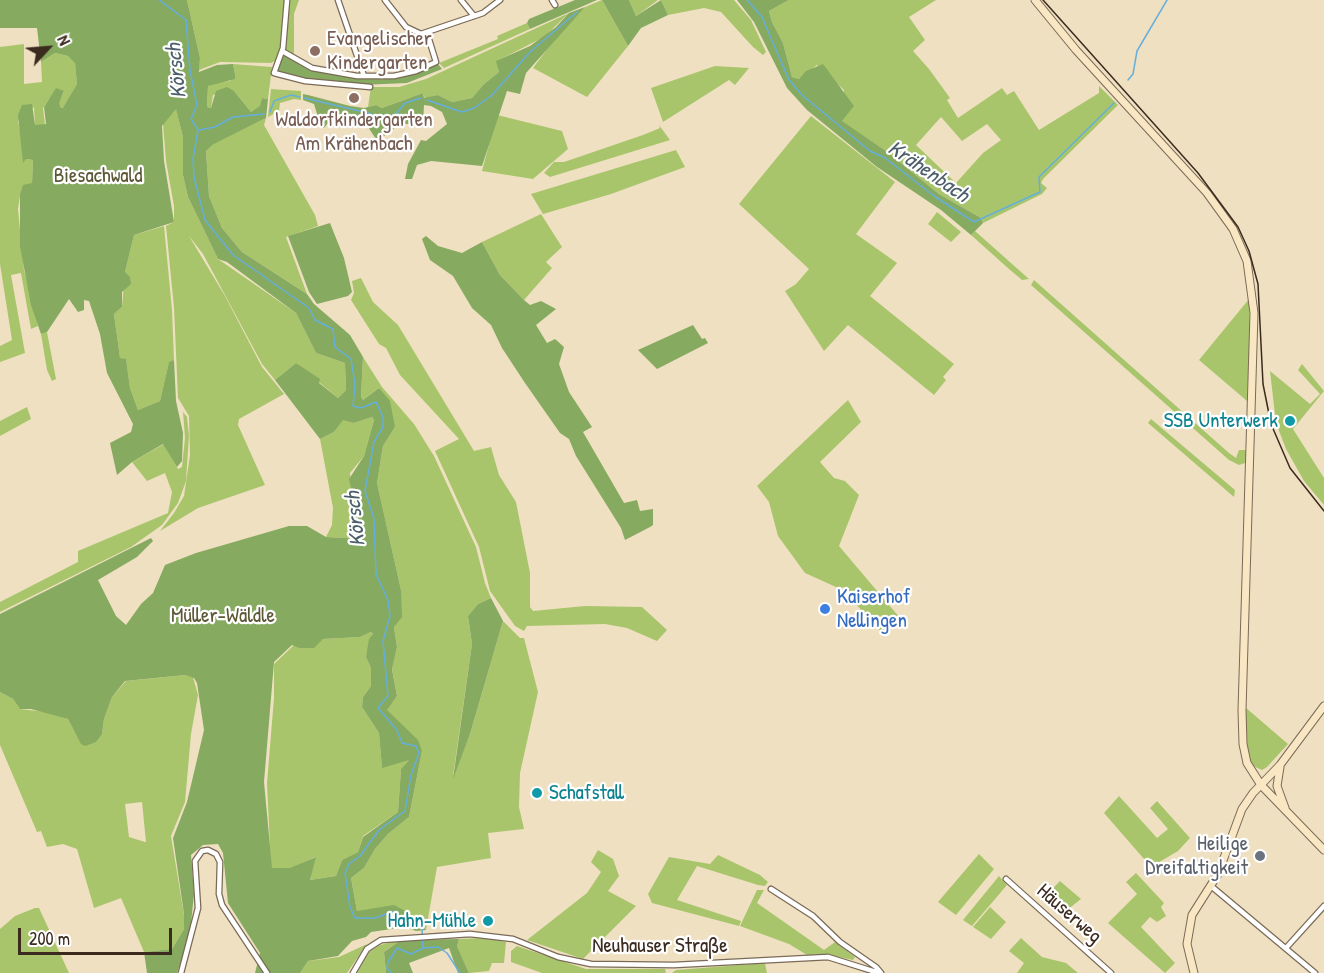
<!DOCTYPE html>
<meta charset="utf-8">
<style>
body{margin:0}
#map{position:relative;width:1324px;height:973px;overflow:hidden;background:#efe0c2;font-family:"Patrick Hand",sans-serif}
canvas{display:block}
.north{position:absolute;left:18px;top:18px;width:60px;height:60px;-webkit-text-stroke:4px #fff;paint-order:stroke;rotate:64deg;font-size:16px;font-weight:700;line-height:24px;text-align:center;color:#3b2a1e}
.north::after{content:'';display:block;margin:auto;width:21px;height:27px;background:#3b2a1e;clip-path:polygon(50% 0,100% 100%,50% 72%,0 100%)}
.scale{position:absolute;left:18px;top:928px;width:154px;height:27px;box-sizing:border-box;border:3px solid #3b2a1e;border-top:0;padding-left:8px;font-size:18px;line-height:21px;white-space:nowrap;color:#3b2a1e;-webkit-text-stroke:4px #fff;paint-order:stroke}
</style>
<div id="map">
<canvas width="1324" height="973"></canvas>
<div class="north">N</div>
<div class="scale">200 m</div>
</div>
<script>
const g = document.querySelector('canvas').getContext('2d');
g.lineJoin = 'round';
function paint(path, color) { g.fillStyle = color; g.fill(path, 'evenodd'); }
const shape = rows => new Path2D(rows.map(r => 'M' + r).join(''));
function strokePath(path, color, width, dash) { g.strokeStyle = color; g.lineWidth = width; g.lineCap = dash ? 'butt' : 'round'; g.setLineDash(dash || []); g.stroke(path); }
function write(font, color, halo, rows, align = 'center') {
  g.font = font + ' "Patrick Hand",sans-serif'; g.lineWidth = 4.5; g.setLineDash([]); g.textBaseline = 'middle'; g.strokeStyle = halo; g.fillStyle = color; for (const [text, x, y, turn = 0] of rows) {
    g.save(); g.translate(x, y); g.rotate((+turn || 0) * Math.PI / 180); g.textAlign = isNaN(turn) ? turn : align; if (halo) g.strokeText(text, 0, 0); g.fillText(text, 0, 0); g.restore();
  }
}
const green = shape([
 [187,0,285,0,284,27,277,60,271,63,220,62,199,70,200,58],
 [288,0,299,0,294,14,294,55,291,56,284,48],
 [602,0,628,46,587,97,533,68,557,36,585,7],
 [629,0,658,0,636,16],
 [661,0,734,0,751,20,766,52,763,55,753,47,721,12,704,8,668,15],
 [789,0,936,0,909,17,925,40,913,51,929,69,950,98,947,100,958,118,1002,88,1007,95,1014,91,1039,130,1099,93,1099,86,1118,105,1043,179,1041,183,1047,188,1042,194,983,223,981,218,939,194,886,151,841,121,844,90,817,65,799,79,792,77,783,43,772,22,769,11],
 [941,117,962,141,987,124,1001,140,983,153,956,183,916,145],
 [569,13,544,37,497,61,499,72,484,84,472,98,452,102,438,95,425,99,423,93,382,108,376,105,368,107,371,87,399,87,426,79],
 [527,23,530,29,444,68,439,63,498,39,497,36],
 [24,44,24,84,42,82,41,62,55,53,68,56,75,62,77,84,64,108,59,107,58,103,64,92,56,89,43,108,45,125,35,125,34,107,18,121,26,159,33,160,32,183,20,196,18,209,24,270,38,326,31,329,21,273,11,275,25,353,0,362,0,346,12,340,0,264,0,47],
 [233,64,272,67,268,99,262,98,261,106,251,112,234,91,213,95,211,108,207,107,208,86,217,82,230,81,235,74],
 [715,66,749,68,735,85,729,80,663,122,651,88],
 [271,89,301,91,301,100,294,99,280,103,279,111,268,117],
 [176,108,183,137,183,175,188,197,218,259,296,313,316,353,345,363,346,390,338,398,296,363,275,380,262,364,203,254,189,236,225,296,262,367,284,394,239,419,238,425,265,485,198,508,160,531,174,513,184,496,190,455,189,416,178,398,174,308,166,226,174,222,174,206,166,161,163,124],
 [497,115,562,131,568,149,533,179,482,171],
 [811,116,895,182,856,234,897,263,870,296,954,364,943,377,946,380,934,395,848,325,824,351,785,291,796,284,809,269,739,204],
 [266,118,264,125,315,215,318,226,286,237,307,294,242,252,222,228,209,196,206,151,211,145],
 [659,125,670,140,550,177,544,173,554,162,564,162,643,135,660,128],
 [676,150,685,167,611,194,543,214,531,194],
 [937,212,961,232,951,242,928,224],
 [541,214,562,247,546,262,552,268,524,300,500,275,482,242],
 [164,226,172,310,174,360,169,363,160,401,138,410,130,388,126,360,120,358,114,314,122,307,125,272,134,235],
 [975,231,1029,279,1022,280,1009,269,971,235],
 [361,278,373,302,398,325,474,451,491,447,499,475,516,502,530,573,530,607,533,611,585,606,642,607,667,630,657,641,627,628,605,624,527,626,524,631,515,626,490,591,479,547,435,451,459,439,400,375,386,348,379,344,351,300,354,293,352,281],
 [1034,280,1229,453,1236,458,1239,450,1247,450,1245,463,1239,465,1229,460,1031,285],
 [1249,299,1250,334,1247,401,1199,360],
 [47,332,56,379,52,381,47,370,41,334],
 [363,357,382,387,414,424,434,456,476,547,485,583,491,598,478,604,468,616,472,644,453,776,470,734,503,621,520,638,524,638,538,692,520,773,519,807,524,829,488,833,491,858,437,867,426,930,411,914,357,911,351,878,364,868,375,849,388,834,409,817,422,751,386,710,397,696,392,668,397,647,394,627,401,590,377,483,383,446,395,427,379,388,363,400,361,397],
 [1302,364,1324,391,1293,429,1324,478,1324,505,1304,481,1286,449,1276,423,1270,371,1310,404,1320,394,1298,370],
 [848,400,861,422,820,462,834,478,845,481,859,495,839,546,900,618,884,635,855,603,848,588,836,587,805,573,778,536,769,502,757,486],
 [27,407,31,419,0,436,0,421],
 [183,412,187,417,189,436,186,481,178,503,162,525,131,547,0,612,0,602,78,562,78,551,168,513,172,492,165,473,147,481,132,462,164,444,178,469,182,467,185,438],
 [372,417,374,420,364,456,350,473,357,524,363,539,326,537,332,525,333,508,320,439,334,432,343,419,354,423],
 [1151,419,1235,490,1234,497,1148,423],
 [371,632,373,634,366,657,371,668,371,686,363,697,362,707,379,733,382,767,410,759,401,769,398,812,363,836,358,852,342,860,336,876,310,880,315,857,290,869,271,868,267,783,274,698,274,664,294,645,299,648,323,639,360,637],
 [185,675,193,677,198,695,191,734,185,802,171,836,184,915,184,929,172,949,144,952,121,898,94,908,77,849,63,844,47,847,41,831,37,832,0,745,0,692,13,699,20,709,47,712,68,719,81,743,102,734,104,719,112,697,126,681],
 [142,802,146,842,145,842,129,837,125,804],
 [1245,707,1288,744,1267,767,1262,770,1253,766,1248,755],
 [1119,796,1157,838,1168,829,1150,808,1157,801,1190,838,1178,851,1151,867,1104,813],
 [598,850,613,859,619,876,608,891,636,906,583,959,527,940,587,893,601,872,591,862],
 [979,854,994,869,956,915,938,902],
 [718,855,760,875,768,882,765,886,758,885,697,866,677,900,741,921,739,926,652,903,648,894,669,857,710,864],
 [1136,873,1164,903,1161,907,1166,916,1157,922,1150,917,1141,927,1175,963,1165,973,1108,923,1137,894,1126,882],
 [999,876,1007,885,972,926,963,920],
 [1060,881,1081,899,1067,910,1049,892],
 [757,890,764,890,757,903,824,950,835,942,855,957,853,960,825,954,807,955,789,944,740,926],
 [990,907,1006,922,991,939,973,927],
 [35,908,39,908,69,973,0,973,0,929,15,916],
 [484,938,506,942,504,963,492,963,489,971,469,973,457,946,459,939],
 [1021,938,1042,957,1066,963,1078,973,1017,973,1024,963,1009,951],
 [401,940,384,952,386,973,357,973,369,952,380,945],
 [367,944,347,973,300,973,308,961,339,957],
 [517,946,586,969,665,969,666,973,542,973,511,962,511,951],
 [765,963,767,973,672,973,676,970]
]);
const forest = shape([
 [0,0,187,0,200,58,199,72,217,65,233,64,235,74,235,79,208,86,207,107,211,108,216,91,227,87,234,91,251,112,260,106,262,98,268,99,266,118,212,145,206,151,209,196,222,228,242,252,307,294,314,304,350,335,363,357,361,397,363,400,379,388,390,401,395,427,383,446,377,483,401,590,402,617,394,627,397,647,392,669,397,696,387,710,418,740,422,751,409,817,388,834,375,849,364,868,351,878,357,911,394,905,411,914,426,930,416,931,405,927,371,932,366,937,352,941,338,956,308,961,300,973,255,973,260,953,228,903,223,853,218,844,203,845,191,855,194,894,190,933,177,973,147,973,144,952,172,949,184,929,184,914,173,838,187,802,204,730,197,683,194,678,185,675,125,681,112,697,104,719,102,734,96,742,85,746,81,744,68,719,31,709,20,709,13,699,0,692,0,614,151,538,153,541,137,557,98,580,116,616,126,625,141,604,153,593,165,565,196,553,289,526,307,526,326,537,363,539,349,479,364,456,374,420,372,417,354,423,343,420,334,432,320,439,275,380,296,363,320,379,319,383,338,398,346,390,345,363,316,353,296,313,227,262,218,259,188,197,183,175,183,137,176,109,162,126,164,161,174,222,134,235,125,272,130,277,131,284,122,292,122,307,114,314,120,358,126,359,130,388,138,410,160,401,169,362,174,360,176,401,183,433,182,461,177,467,163,444,132,462,117,475,110,443,131,432,133,424,107,373,100,334,89,301,84,300,84,310,78,312,69,299,47,332,41,334,31,305,20,246,20,195,23,185,32,183,33,160,26,159,23,163,18,115,22,105,32,104,35,125,46,124,44,107,56,88,64,91,59,103,60,107,63,108,77,84,75,63,68,56,55,53,41,62,37,28,0,28],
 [371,632,373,634,369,639,366,657,371,668,371,686,363,697,362,707,379,733,382,768,409,760,401,769,398,812,363,837,358,852,342,860,336,876,310,880,316,857,290,868,272,868,264,782,274,662,292,645,299,648,314,648,323,639,360,637],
 [575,0,597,0,530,29,527,23,529,19],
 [602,0,629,0,636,16,661,0,668,15,641,28,628,46],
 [737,0,789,0,769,11,772,22,783,43,792,77,799,79,806,71,823,64,854,106,842,121,886,151,939,194,981,218,983,223,971,235,941,210,877,167,807,110,787,88,754,22],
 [585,7,526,73,520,94,507,91,482,166,431,161,417,165,412,179,405,179,408,164,421,140,426,141,447,124,442,112,431,106,424,105,423,124,400,124,380,139,376,139,362,118,353,115,332,118,324,128,316,125,318,117,314,104,303,100,303,94,308,95,350,106,364,108,376,105,382,108,423,93,424,98,438,95,452,102,472,98,484,84,499,72,496,61,530,46,556,27,569,13],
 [284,55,309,70,363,78,401,77,438,64,442,69,407,83,362,85,311,80,282,74,277,70],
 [330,223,344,258,352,292,348,296,317,304,309,292,288,236],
 [426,236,438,246,462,253,482,242,500,275,524,300,530,305,541,301,556,309,536,325,547,343,555,339,564,347,559,364,569,392,592,427,583,432,624,503,637,500,640,511,653,509,653,525,650,527,625,540,621,528,576,456,569,439,560,433,525,383,502,348,491,325,472,308,453,276,430,260,422,239],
 [693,325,702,339,705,338,708,343,657,369,638,350],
 [491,598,503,621,470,734,453,779,472,644,468,616,478,604],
 [459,939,457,946,469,973,458,973,449,948,409,963,413,973,386,973,384,952,401,940]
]);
const stream = shape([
 [159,0,186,20,190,70,197,105,191,119,198,130,193,159,194,177,205,220,233,255,309,308,315,320,333,329,335,347,351,359,355,384,353,406,361,408,376,402,383,417,383,427,374,442,365,491,374,519,376,574,388,600,390,616,383,641,388,696,378,708,397,730,402,743,416,746,419,753,411,775,405,811,379,830,360,856,349,864,345,873,350,907,355,918,375,918,392,912,422,929,423,948,411,954,397,948,388,962,387,968,391,973],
 [747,0,762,17,789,80,802,95,870,151,885,158,934,196,974,222,1040,192,1039,177,1114,103],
 [1128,80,1133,74,1137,51,1167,0],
 [304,98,368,113,379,118,395,115,405,103,421,98],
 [427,100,462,112,474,108,491,96,530,52,577,12],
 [270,112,274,101,291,95,300,97],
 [199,130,215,127,233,117,264,114],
 [423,948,438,947,447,953,460,973]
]);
const street = shape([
 [287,0,283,48,274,73,305,81,370,87],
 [338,0,364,76],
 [385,0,406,27,421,34,483,13,500,0],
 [461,0,474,16],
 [552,0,555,5],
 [282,51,312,68,357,76,394,76,416,71,436,62,427,33],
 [1006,879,1111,973],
 [1211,886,1315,973],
 [771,889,813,916,840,942,876,967,881,973],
 [1286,948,1324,906],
 [181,973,198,908,195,861,202,851,208,850,216,854,220,862,219,894,222,905,267,973],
 [353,973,367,949,381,940,470,934,513,939,558,957,591,964,674,965,828,957,879,973]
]);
const secondary = shape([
 [1035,0,1076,50,1207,193,1233,229,1247,261,1254,313,1242,710,1243,744,1247,763,1261,785,1324,850],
 [1280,767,1277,786,1285,808],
 [1194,973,1187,944,1192,915,1218,874,1242,809,1253,793,1280,765,1324,706]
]);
const tram = shape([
 [1043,0,1198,173,1238,227,1249,251,1258,284,1263,384,1271,424,1290,468,1324,511]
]);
const markers = [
 [315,51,6,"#8d6e63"],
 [354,98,6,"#8d6e63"],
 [1290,421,6,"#0f9aa8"],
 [825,609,6,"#3f7fe0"],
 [537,793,6,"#0f9aa8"],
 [1260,856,6,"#6b7280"],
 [488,921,6,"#0f9aa8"]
];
const educationNames = [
 ["Evangelischer",327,39],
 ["Kindergarten",327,63],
 ["Waldorfkindergarten",354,120,"center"],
 ["Am Krähenbach",354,144,"center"]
];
const parkNames = [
 ["Biesachwald",98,176],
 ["Müller-Wäldle",223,616]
];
const cultureNames = [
 ["SSB Unterwerk",1278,421],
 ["Schafstall",549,793,"left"],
 ["Hahn-Mühle",476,921]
];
const shopNames = [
 ["Kaiserhof",837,597],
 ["Nellingen",837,621]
];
const worshipNames = [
 ["Heilige",1248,844],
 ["Dreifaltigkeit",1248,868]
];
const streetNames = [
 ["Häuserweg",1069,914,41],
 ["Neuhauser Straße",660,946]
];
const waterNames = [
 ["Körsch",177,71,-96],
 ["Krähenbach",928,172,34],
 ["Körsch",356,519,-96]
];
paint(green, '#a9c56b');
paint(forest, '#86aa5f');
strokePath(stream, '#65afdd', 1.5);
strokePath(street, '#7a6a57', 7);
strokePath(secondary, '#7a6a57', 9);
strokePath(street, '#fff', 4.5);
strokePath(secondary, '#f9e7c3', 7);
strokePath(tram, '#3b2a1e', 1.5);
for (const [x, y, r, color] of markers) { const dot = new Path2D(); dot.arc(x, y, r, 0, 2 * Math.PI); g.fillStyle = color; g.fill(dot); strokePath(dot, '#fff', 2); }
write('21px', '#785e54', '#fff', educationNames, 'left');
write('21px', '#5c5835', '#fff', parkNames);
write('21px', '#0d838f', '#fff', cultureNames, 'right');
write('21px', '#366cbe', '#fff', shopNames, 'left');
write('21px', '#5b616d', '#fff', worshipNames, 'right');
write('21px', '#3b2a1e', '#fff', streetNames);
write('italic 22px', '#4c5f6a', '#fff', waterNames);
</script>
